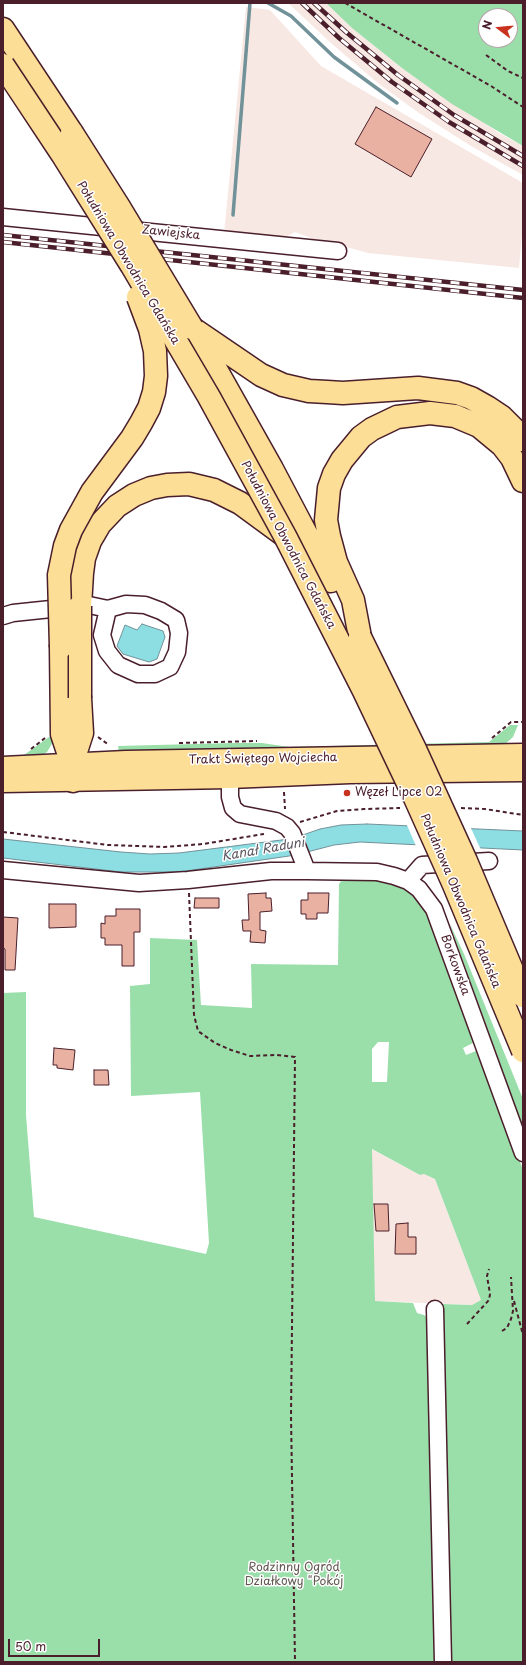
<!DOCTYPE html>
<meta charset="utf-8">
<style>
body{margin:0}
#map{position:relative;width:526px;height:1665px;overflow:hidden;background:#fff;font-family:"Playpen Sans",sans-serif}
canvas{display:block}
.frame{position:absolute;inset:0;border:4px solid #4a1f2b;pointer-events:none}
.north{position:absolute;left:478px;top:8px;width:40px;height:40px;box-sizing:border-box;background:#fff;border:1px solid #b7a5aa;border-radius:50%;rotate:286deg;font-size:11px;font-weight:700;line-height:16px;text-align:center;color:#4a1f2b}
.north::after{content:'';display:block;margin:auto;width:14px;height:18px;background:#c8321e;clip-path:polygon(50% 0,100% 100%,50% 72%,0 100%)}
.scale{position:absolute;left:8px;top:1639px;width:92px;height:18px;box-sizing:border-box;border:2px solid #4a1f2b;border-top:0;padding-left:5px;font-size:12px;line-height:14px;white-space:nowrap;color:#4a1f2b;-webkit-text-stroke:3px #fff;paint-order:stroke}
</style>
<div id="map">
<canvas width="526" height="1665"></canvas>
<div class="frame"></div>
<div class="north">N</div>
<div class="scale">50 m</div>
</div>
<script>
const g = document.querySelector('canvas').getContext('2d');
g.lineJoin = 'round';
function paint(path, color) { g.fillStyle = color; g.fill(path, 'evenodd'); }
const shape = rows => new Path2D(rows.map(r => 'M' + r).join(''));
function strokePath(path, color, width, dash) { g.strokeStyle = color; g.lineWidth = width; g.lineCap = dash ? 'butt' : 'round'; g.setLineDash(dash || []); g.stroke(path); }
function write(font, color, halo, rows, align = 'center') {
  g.font = font + ' "Playpen Sans",sans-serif'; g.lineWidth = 3; g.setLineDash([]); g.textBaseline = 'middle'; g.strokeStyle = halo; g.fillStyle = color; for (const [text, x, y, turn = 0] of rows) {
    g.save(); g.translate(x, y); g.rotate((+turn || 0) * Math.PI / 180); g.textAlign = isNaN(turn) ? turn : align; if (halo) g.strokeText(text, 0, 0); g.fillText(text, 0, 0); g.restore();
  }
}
const built = shape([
 [288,3,326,3,352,28,402,68,499,133,523,146,523,175,471,146,419,113,379,84,332,44],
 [246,7,270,10,321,66,523,183,523,224,519,268,368,253,332,243,313,242,311,238,295,232,282,239,224,234],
 [371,1149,420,1175,424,1174,435,1179,481,1300,472,1305,375,1301]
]);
const green = shape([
 [326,3,523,3,523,146,452,104,402,68,352,28],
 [486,16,510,16,510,40,486,40],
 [510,725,518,725,513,737,504,745,217,749,119,752,118,746,233,743,262,743,289,747,489,742],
 [49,737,54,737,53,742,47,752,41,756,17,760],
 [344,877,378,879,397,885,414,895,427,913,477,1041,463,1048,466,1055,476,1051,481,1053,523,1170,523,1662,447,1662,442,1304,472,1305,481,1300,435,1179,424,1174,420,1175,372,1149,375,1301,413,1303,417,1313,424,1315,433,1322,439,1662,3,1662,3,993,26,992,26,1115,34,1217,206,1254,209,1243,200,1092,131,1096,130,986,150,984,150,938,197,940,201,1005,252,1008,251,964,338,965,339,884],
 [378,1042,389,1042,387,1082,372,1082,372,1049],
 [449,922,464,954,523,1099,523,1128]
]);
const water = shape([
 [142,624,163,631,165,637,157,659,149,662,123,654,117,646,125,625,137,630,142,624],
 [367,824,523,831,523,850,360,842,334,845,307,852,300,836,320,829,341,825,367,824],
 [3,839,121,852,150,854,179,853,289,839,296,855,179,872,121,872,3,858,3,839]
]);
const pier = shape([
 [406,823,470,826,481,850,416,846]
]);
const stream = shape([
 [268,3,291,16,334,57,397,103],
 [233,215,250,3]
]);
const building = shape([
 [376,107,432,139,411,177,355,144,376,107],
 [266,893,266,898,271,898,272,911,260,912,260,930,266,931,265,943,250,942,251,931,243,931,242,920,249,920,248,894,266,893],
 [308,893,329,893,328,913,317,913,317,919,306,919,306,914,301,914,301,900,308,900,308,893],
 [195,898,219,898,219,908,194,908,195,898],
 [49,904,76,904,76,927,49,928,49,904],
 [116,909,140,909,140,932,134,932,134,966,122,966,122,945,105,945,105,938,101,938,101,923,105,924,105,916,116,916,116,909],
 [3,917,18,918,15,970,5,970,5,949,3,948,3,917],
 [54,1048,75,1050,73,1070,57,1068,57,1065,53,1065,54,1048],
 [94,1070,108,1070,109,1085,94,1085,94,1070],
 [374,1204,388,1204,389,1231,376,1231,374,1204],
 [408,1223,408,1237,416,1237,416,1254,395,1254,396,1224,408,1223]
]);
const path = shape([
 [345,3,491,86,523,107],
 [486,55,508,71,523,78],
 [98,737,109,745],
 [492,738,511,722,523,722],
 [179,743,257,741],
 [31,749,45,738],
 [284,792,285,809],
 [461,808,485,809,523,815],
 [300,822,337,811,364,809,400,808],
 [3,832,108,845,164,847,203,844,264,834],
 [189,893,194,1015,198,1031,215,1043,231,1050,250,1056,277,1055,295,1057,291,1416,295,1662],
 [514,1301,523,1335],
 [467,1324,489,1300,490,1294,487,1276,489,1269],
 [502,1331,507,1328,511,1319,513,1311,511,1277]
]);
const minor = shape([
 [3,217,338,251],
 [3,616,13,613,89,605,108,609,126,604,145,605,161,611,176,620,179,633,177,652,170,667,155,674,138,674,118,665,107,651,102,635,108,609],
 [230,778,230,797,233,808,240,814,276,821,287,827,292,833,307,871],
 [3,870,139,883,188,880,271,871,307,871,377,872,394,876,408,881,419,889,434,909,523,1153],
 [408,881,422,865,489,861],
 [435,1309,443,1662]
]);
const major = shape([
 [3,767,126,761,523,754],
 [3,782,230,778,350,773,523,771]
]);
const highway = shape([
 [3,29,72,133],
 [192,328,261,375,283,385,309,391,327,392,343,393,418,388,457,393,471,398,487,407,502,417,520,435,523,440],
 [196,334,272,469,331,581],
 [80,606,82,573,84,558,90,541,100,524,117,506,134,495,151,488,167,485,189,484,214,490,240,503,285,536],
 [360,637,353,600,336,562,329,536,326,520,329,488,334,474,342,460,361,437,372,429,397,417,430,413,455,416,479,426,502,445,512,458,523,481],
 [61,647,62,734,72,764,73,781],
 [72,764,82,733,80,698]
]);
const rail = shape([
 [302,3,339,38,392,82,449,122,523,166],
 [314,3,346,32,398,75,454,115,523,156],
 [3,235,523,290],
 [3,242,523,298]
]);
const highwayBridge = shape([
 [3,65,62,154,132,266,209,397,285,536,364,691,415,798,454,885,523,1051],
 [72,133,119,207,192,328],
 [80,606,80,698],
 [360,637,414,747,466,861,523,996],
 [61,647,59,575,65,546,71,530,92,492,132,438,141,423,149,408,154,392,156,376,155,351,150,329,138,297]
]);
const markers = [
 [347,793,4,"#c8321e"]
];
const streetNames = [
 ["Zawiejska",171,233,6],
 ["Południowa Obwodnica Gdańska",128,263,59],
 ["Południowa Obwodnica Gdańska",288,545,62],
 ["Trakt Świętego Wojciecha",263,759,-1],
 ["Południowa Obwodnica Gdańska",460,901,67],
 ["Borkowska",455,965,70]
];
const poiNames = [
 ["Węzeł Lipce 02",355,793]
];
const parkNames = [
 ["Rodzinny Ogród",294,1568],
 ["Działkowy \"Pokój",294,1582]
];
const waterNames = [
 ["Kanał Raduni",263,850,-10]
];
paint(built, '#f8e8e3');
paint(green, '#9adeaa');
paint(water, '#8cdee3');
strokePath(water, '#729299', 1);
paint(pier, '#fff');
strokePath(stream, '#729299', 3.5);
paint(building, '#e9b1a1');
strokePath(building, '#4a1f2b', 1);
strokePath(minor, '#4a1f2b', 19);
strokePath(major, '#4a1f2b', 23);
strokePath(highway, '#4a1f2b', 25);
strokePath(path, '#4a1f2b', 2, [4, 3]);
strokePath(minor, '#fff', 16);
strokePath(major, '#fcde96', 20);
strokePath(highway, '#fcde96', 22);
strokePath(rail, '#4a1f2b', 4.5);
strokePath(rail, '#fff', 3, [9]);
strokePath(highwayBridge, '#4a1f2b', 25, []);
strokePath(highwayBridge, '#fcde96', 22);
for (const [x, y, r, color] of markers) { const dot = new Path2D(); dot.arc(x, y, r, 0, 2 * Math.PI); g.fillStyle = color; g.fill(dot); strokePath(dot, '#fff', 1.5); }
write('12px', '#4a1f2b', '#fff', streetNames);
write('12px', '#4a1f2b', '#fff', poiNames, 'left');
write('12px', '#625851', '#fff', parkNames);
write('italic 13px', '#5e5862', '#fff', waterNames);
</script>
